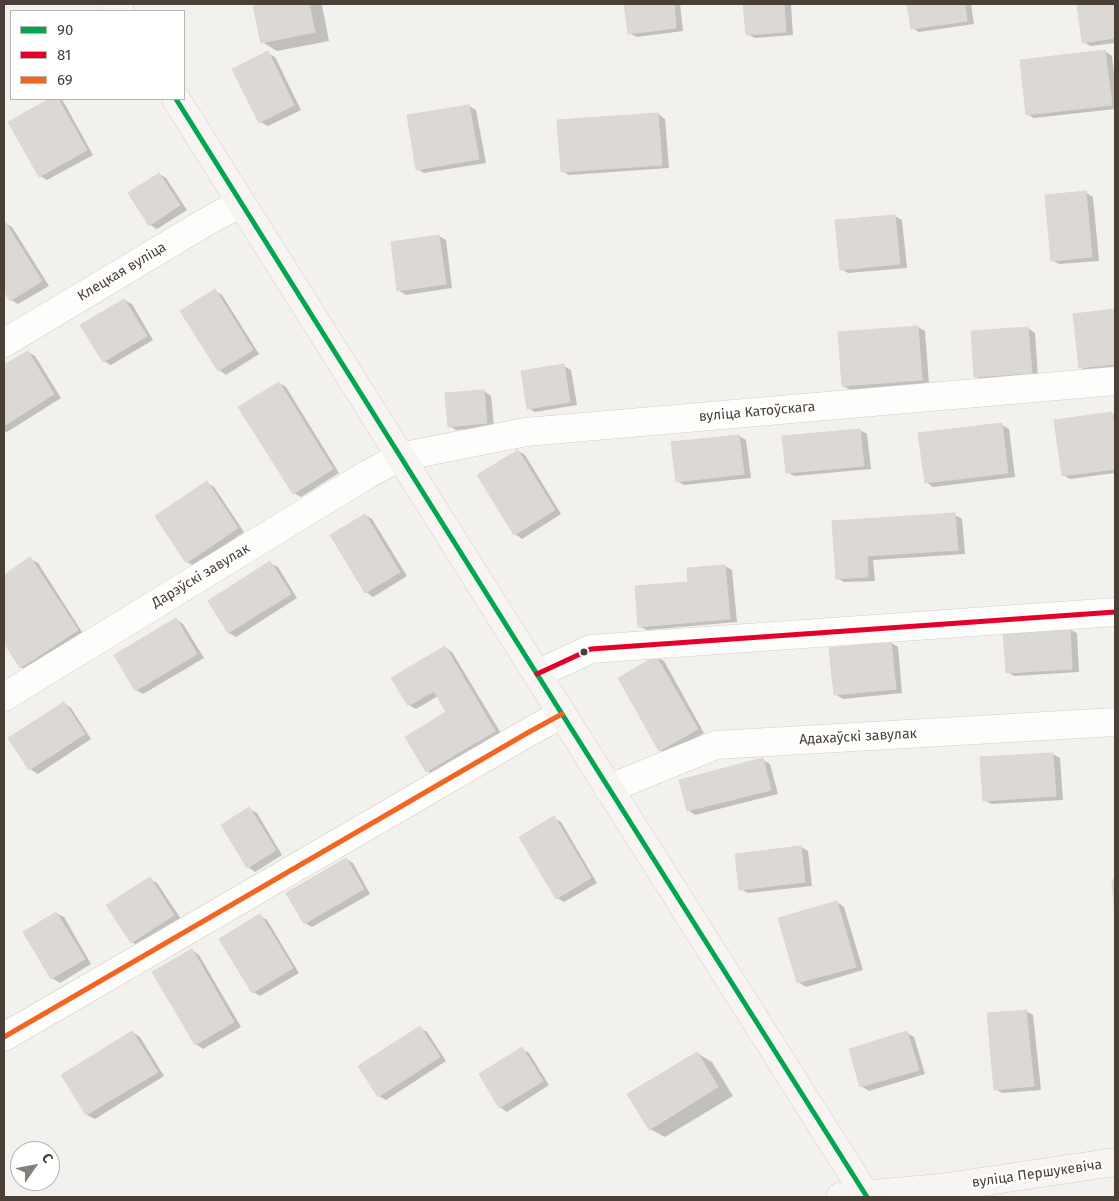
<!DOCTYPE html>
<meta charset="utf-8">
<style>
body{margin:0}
#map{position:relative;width:1119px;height:1201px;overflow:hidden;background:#f3f1ee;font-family:"Fira Sans",sans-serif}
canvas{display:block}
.frame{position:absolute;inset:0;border:5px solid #4b4038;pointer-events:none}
.legend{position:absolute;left:10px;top:10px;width:175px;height:90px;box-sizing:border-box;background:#fff;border:1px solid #b7b3af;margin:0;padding:6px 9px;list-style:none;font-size:15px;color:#4b4038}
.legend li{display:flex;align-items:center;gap:10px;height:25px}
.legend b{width:25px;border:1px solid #b7b3af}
.north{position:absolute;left:10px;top:1141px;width:50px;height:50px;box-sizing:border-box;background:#fff;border:1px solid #b7b3af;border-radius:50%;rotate:57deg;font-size:14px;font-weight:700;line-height:20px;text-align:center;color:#4b4038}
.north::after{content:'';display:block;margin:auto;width:18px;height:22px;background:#867e78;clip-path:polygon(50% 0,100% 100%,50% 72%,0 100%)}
</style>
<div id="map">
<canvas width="1119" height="1201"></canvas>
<div class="frame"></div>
<ul class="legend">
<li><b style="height:6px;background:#00a651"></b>90</li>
<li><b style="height:6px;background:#e4002b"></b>81</li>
<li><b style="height:6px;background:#f26522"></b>69</li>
</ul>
<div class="north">С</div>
</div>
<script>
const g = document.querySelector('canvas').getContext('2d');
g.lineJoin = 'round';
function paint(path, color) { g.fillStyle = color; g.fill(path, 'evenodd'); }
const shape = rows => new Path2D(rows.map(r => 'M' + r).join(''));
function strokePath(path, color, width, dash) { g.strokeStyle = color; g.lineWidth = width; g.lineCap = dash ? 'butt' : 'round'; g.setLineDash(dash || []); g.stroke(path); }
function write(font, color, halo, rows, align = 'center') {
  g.font = font + ' "Fira Sans",sans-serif'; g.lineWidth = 5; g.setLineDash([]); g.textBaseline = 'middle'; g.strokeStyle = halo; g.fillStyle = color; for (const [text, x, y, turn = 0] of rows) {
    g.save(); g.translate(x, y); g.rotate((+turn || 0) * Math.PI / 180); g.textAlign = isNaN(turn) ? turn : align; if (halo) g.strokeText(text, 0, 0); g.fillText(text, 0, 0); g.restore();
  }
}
const shadow = shape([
 [269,4,320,4,322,5,329,41,277,51,262,42,255,7],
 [626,4,680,4,683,31,637,37,629,33],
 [745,4,791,4,793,35,755,38,747,34],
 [908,4,971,4,974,24,919,32,912,28],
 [1078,4,1115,4,1115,43,1091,46,1083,42],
 [1105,51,1112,56,1115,82,1115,109,1034,118,1027,114],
 [267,53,275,57,301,110,268,126,260,122],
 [52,99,60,99,63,101,93,155,47,180,40,176,10,122],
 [469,106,476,110,486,163,424,173,417,169,408,116],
 [658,114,665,119,669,168,569,175,562,171],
 [159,174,166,178,187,210,157,229,150,225],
 [1085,192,1093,197,1099,261,1059,264,1052,260],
 [895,216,902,220,907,268,848,273,841,269,837,222],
 [5,223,12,227,49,286,18,304,11,300,4,288,4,224],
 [439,236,446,240,452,288,406,295,398,290],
 [215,291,222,295,259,354,226,375,219,370],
 [124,300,132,304,153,340,111,365,104,361],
 [1115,311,1115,368,1088,371,1080,367,1075,315],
 [918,327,925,331,929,384,851,390,843,386],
 [1028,328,1035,333,1038,376,982,380,975,376],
 [28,352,35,356,61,398,7,432,4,431,4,367],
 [564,366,571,370,577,405,535,412,528,408],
 [279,383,286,387,339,473,301,497,294,493],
 [484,391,491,396,494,427,456,430,449,426],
 [1112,414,1115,416,1115,473,1070,479,1063,475],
 [1002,425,1009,429,1015,477,933,487,926,482],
 [860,430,867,434,871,469,794,476,787,472],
 [739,436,746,440,751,478,684,485,677,481],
 [518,451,525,455,561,514,522,539,515,534,479,475],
 [207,483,214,487,244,532,194,566,187,562],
 [365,515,372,519,407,576,373,597,366,592,332,535],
 [955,515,962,519,965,554,873,560,875,581,844,582,837,578,833,522],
 [30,559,38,563,84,635,28,671,21,667,4,640,4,576],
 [270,563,278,567,297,598,236,637,229,633,209,601],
 [725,566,732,570,737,622,647,630,639,626,689,583],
 [176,619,183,624,204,658,143,694,136,690],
 [1069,629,1077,633,1079,672,1014,676,1007,672],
 [891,643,898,647,902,693,843,699,835,694],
 [445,648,452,652,502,735,434,775,427,771,448,712,438,696,416,709,409,705],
 [656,657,664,661,704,733,668,754,660,750],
 [64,703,71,708,91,739,38,774,30,769,10,738],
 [1053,754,1060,758,1063,800,991,804,984,800],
 [763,760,770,764,778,794,695,815,688,810],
 [249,809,257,813,282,855,255,872,248,867,222,826],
 [554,818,561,822,597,883,564,902,557,898],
 [801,847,808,851,812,886,748,893,740,889],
 [346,859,353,863,370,894,312,927,305,923],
 [150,879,157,883,181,919,139,946,132,942],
 [837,902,844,907,863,970,806,987,798,982],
 [56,913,64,917,91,964,60,983,52,978,25,932],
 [260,916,267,920,299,973,260,996,253,992],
 [192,950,199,955,241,1027,203,1049,196,1044],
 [1026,1011,1033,1015,1041,1090,1002,1093,995,1089,988,1014],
 [420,1028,427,1032,446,1061,386,1100,379,1096],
 [132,1032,140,1037,164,1076,95,1119,87,1115,63,1075],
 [907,1033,914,1037,925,1074,869,1091,861,1086],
 [522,1049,529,1053,549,1085,507,1112,500,1107,480,1075],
 [697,1053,712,1062,733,1096,665,1137,650,1129]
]);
const building = shape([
 [262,4,309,4,315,32,261,43,253,6,262,4],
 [624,4,674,4,676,28,628,34,624,4],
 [743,4,784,4,786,32,746,35,743,4],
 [907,4,965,4,967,21,911,29,907,4],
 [1077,4,1115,4,1115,38,1082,43,1077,4],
 [1105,50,1112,105,1026,115,1020,60,1105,50],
 [268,51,294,105,259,123,232,69,268,51],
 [49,99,58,99,87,150,39,177,8,122,49,99],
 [469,105,479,159,416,170,407,115,469,105],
 [658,113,662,165,561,172,557,120,658,113],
 [159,173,180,205,149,226,128,193,159,173],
 [1086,191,1092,257,1051,261,1045,195,1086,191],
 [895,215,900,264,840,270,835,220,895,215],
 [4,222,5,222,42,281,10,301,4,291,4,222],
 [439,235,446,284,397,291,391,242,439,235],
 [215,289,253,350,218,371,180,311,215,289],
 [124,299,147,336,103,362,80,325,124,299],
 [1115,309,1115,364,1079,368,1073,314,1115,309],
 [918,326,922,380,842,386,838,332,918,326],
 [1028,327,1032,373,974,377,971,331,1028,327],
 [28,351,54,394,4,426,4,365,28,351],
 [564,364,570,402,527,409,521,371,564,364],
 [279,382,333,469,293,494,238,407,279,382],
 [484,390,487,423,448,427,445,393,484,390],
 [1112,412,1115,436,1115,469,1062,476,1054,420,1112,412],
 [1002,423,1008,473,925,483,918,433,1002,423],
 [860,429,864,466,786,473,782,436,860,429],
 [739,435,744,474,676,482,671,442,739,435],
 [518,450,555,510,514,535,477,475,518,450],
 [207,481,238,528,186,563,155,516,207,481],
 [955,513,958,550,867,556,868,577,836,579,832,521,955,513],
 [365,514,400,572,365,593,330,535,365,514],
 [30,557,78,630,20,668,4,643,4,575,30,557],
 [270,561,291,594,228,633,208,601,270,561],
 [725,565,730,619,638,627,635,586,688,582,687,568,725,565],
 [176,618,197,654,135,691,114,655,176,618],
 [1070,627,1072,669,1006,673,1003,632,1070,627],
 [891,642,896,689,834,695,829,648,891,642],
 [445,646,495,731,426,772,405,737,446,712,434,691,408,706,391,678,445,646],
 [656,656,698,729,659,751,618,678,656,656],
 [64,702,85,734,29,770,8,738,64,702],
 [1053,753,1056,796,983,801,980,757,1053,753],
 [763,758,771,790,687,811,679,780,763,758],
 [249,807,276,850,247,868,221,825,249,807],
 [554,816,591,878,556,899,519,837,554,816],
 [801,846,805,882,739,890,735,854,801,846],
 [346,858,364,889,304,924,286,893,346,858],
 [150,877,174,915,131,943,106,905,150,877],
 [1115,879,1115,920,1112,880,1115,879],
 [837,901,856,967,797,983,778,918,837,901],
 [56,912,85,959,51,979,23,932,56,912],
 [260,914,293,968,252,993,219,939,260,914],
 [192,949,234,1022,195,1045,152,972,192,949],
 [1026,1010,1034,1086,994,1090,987,1013,1026,1010],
 [420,1026,440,1057,378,1097,358,1066,420,1026],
 [132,1031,158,1072,86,1115,61,1075,132,1031],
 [907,1031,919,1070,860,1087,849,1049,907,1031],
 [522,1047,543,1081,499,1108,479,1074,522,1047],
 [697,1052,718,1087,649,1130,627,1094,697,1052]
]);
const street = shape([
 [4,343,206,222,241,203],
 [537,674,591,649,1115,612],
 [4,697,368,474,400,457,526,432,1115,381],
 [608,789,716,745,1115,722],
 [4,1037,529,732,562,714]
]);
const secondary = shape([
 [116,4,120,11],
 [176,99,562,714,867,1197],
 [840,1197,940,1188,1115,1162]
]);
const bus1 = shape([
 [176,99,562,714,867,1197]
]);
const bus2 = shape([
 [537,674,591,649,1115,612]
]);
const bus3 = shape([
 [4,1037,529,732,562,714]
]);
const markers = [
 [584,652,4.5,"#4b4038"]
];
const streetNames = [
 ["Клецкая вуліца",122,272,-31],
 ["вуліца Катоўскага",757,412,-5],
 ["Дарэўскі завулак",201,576,-31],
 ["Адахаўскі завулак",858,737,-3],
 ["вуліца Першукевіча",1037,1174,-8]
];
paint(shadow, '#0003');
paint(building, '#dcd8d4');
strokePath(building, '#dcd7d3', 1);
strokePath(street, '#d0cdc9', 29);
strokePath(secondary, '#d5cec5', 29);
strokePath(street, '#fdfdfc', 28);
strokePath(secondary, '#f7f4f1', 28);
strokePath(bus1, '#00a651', 5);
strokePath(bus2, '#e4002b', 5);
strokePath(bus3, '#f26522', 5);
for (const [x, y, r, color] of markers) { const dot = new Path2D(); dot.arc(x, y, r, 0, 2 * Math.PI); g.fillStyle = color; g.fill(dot); strokePath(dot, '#fff', 2); }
write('14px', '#4b4038', '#fff', streetNames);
</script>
